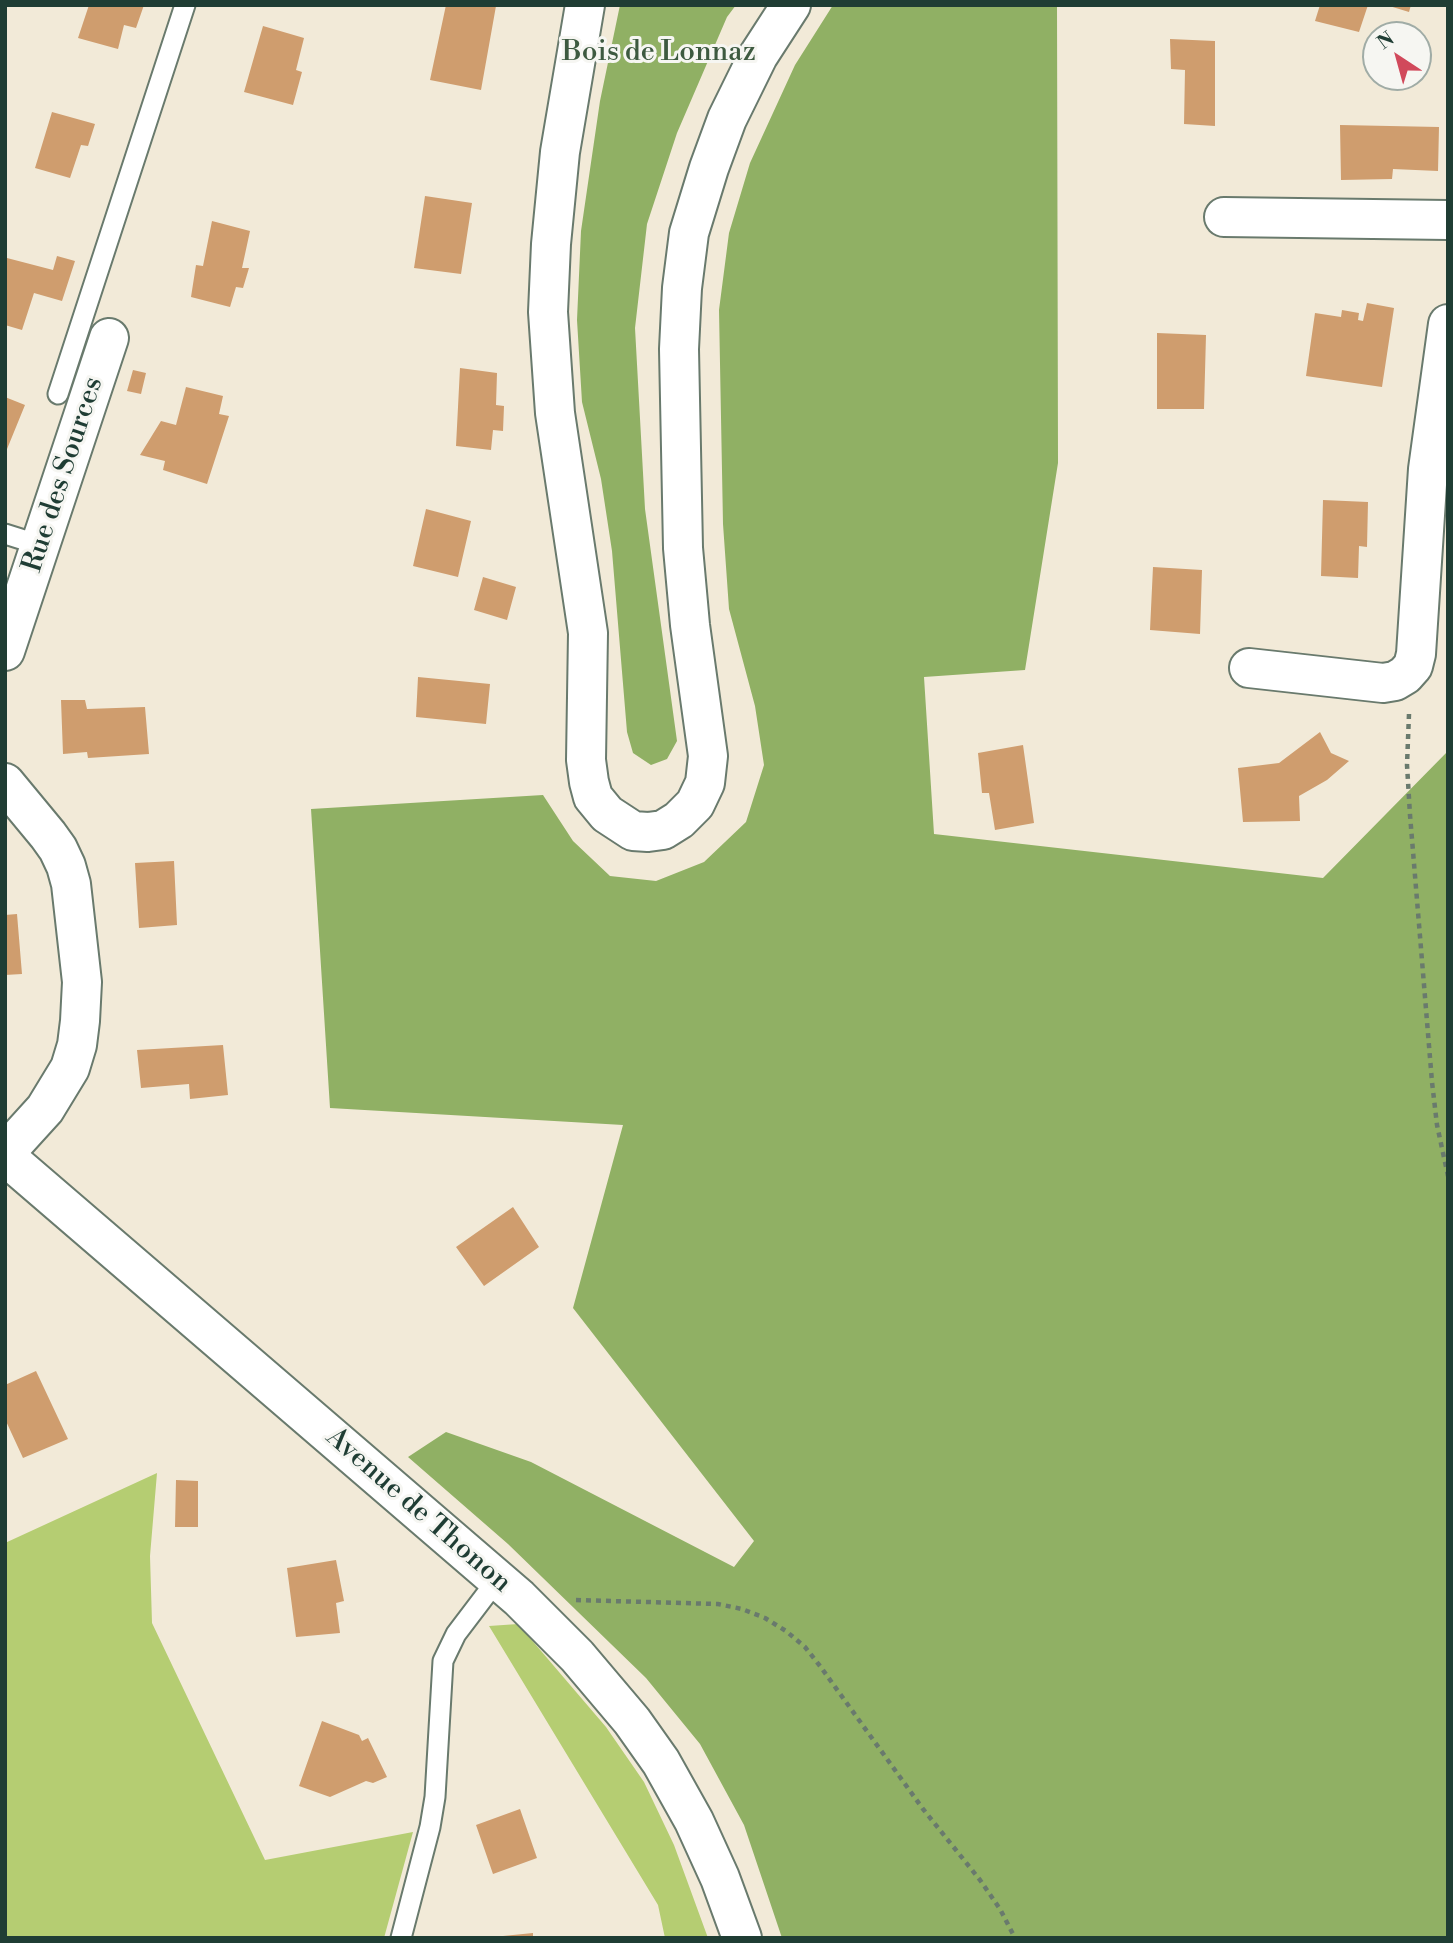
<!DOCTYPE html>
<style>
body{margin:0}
#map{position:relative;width:1453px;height:1943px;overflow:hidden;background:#f2ead8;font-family:"Libre Bodoni",serif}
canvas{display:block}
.frame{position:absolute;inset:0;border:7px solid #1f3d34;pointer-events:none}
.north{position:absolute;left:1362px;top:21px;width:70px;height:70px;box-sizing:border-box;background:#f6f6f2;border:2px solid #a0aca6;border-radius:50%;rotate:324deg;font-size:19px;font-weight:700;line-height:28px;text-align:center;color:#1f3d34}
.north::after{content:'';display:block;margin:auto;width:24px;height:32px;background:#d1495b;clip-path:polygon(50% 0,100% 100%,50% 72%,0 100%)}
</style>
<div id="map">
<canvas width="1453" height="1943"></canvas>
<div class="frame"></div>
<div class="north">N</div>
</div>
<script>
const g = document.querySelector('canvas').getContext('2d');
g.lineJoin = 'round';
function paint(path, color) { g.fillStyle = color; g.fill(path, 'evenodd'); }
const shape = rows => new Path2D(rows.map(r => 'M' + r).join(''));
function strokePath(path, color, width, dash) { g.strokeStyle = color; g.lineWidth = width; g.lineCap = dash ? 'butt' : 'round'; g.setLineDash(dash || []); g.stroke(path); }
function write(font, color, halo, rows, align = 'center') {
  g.font = font + ' "Libre Bodoni",serif'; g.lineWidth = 6; g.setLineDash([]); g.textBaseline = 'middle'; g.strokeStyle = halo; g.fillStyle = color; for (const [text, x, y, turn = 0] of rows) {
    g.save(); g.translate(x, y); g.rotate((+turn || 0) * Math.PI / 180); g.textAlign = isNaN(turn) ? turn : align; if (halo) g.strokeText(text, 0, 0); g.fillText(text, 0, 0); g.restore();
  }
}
const green = shape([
 [157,1473,150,1556,152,1623,265,1860,413,1832,384,1938,5,1938,5,1543],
 [518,1624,606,1727,644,1782,674,1845,708,1938,665,1938,658,1905,489,1626]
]);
const forest = shape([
 [620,5,736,5,727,17,677,133,647,224,635,328,645,509,677,741,667,759,651,765,633,753,627,732,612,551,601,479,582,402,577,320,581,231,600,101],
 [833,5,1057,5,1058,463,1025,670,924,677,934,834,1323,878,1448,751,1448,1938,782,1938,744,1825,700,1744,646,1678,508,1544,408,1457,446,1432,531,1462,734,1567,754,1541,573,1308,623,1125,330,1108,311,809,543,795,573,841,610,876,656,881,704,862,746,822,764,765,755,706,729,609,723,524,719,310,729,233,750,163,795,65]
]);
const building = shape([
 [89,5,144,5,136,28,124,25,118,49,78,38],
 [446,5,496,6,481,90,430,80],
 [1320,5,1368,5,1359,32,1315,21],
 [1386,5,1411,5,1409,12],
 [263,26,304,38,296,70,302,72,293,105,244,92],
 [1170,39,1215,41,1215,126,1184,124,1185,70,1171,69],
 [52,112,95,124,88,146,81,145,70,178,35,168],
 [1340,125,1439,127,1438,171,1393,169,1392,179,1341,180],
 [425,196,472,203,461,274,414,268],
 [212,221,250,231,242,268,249,268,243,288,236,287,230,307,191,297,196,265,203,266],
 [57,256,75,261,62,301,34,293,22,330,5,325,7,258,53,270],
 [1367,303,1394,308,1382,387,1306,376,1315,313,1341,317,1342,310,1359,313,1358,320,1363,321],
 [1157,333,1206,335,1204,409,1157,409],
 [460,368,497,373,496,405,504,406,503,431,493,430,491,450,456,446],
 [133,370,146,373,141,394,127,391],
 [186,387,223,396,219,414,229,416,207,484,163,470,165,461,140,455,161,421,176,425],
 [5,397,25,405,5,454],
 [1323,500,1368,502,1367,547,1359,546,1358,578,1321,576],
 [426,509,471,521,458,577,413,566],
 [1153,567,1202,570,1200,634,1150,630],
 [483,577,516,587,507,620,474,610],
 [418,677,490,684,486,724,416,717],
 [61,700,85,700,87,709,145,707,149,754,88,758,87,752,63,754],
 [1320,732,1331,753,1349,761,1327,780,1299,796,1300,821,1243,822,1238,768,1279,763],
 [1023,745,1034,823,995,830,989,793,982,793,978,753],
 [174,861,177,925,139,928,135,863],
 [17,914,22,974,5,975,5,915],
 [223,1045,228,1095,190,1099,189,1084,141,1088,137,1050],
 [513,1207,539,1247,484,1286,456,1247],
 [36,1371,68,1439,23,1458,5,1419,5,1385],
 [176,1480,198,1481,198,1527,175,1527],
 [336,1560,344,1601,336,1603,340,1633,296,1637,287,1568],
 [322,1721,359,1735,362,1741,368,1738,387,1777,373,1783,366,1781,330,1797,299,1786],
 [520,1809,537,1858,493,1874,476,1825],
 [533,1933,533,1938,503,1938,503,1936]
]);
const path = shape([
 [1409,714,1407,765,1410,815,1432,1082,1437,1125,1448,1176],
 [576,1600,718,1604,742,1609,765,1618,786,1631,805,1647,820,1666,923,1809,980,1880,1000,1909,1015,1938]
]);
const service = shape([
 [58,394,185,5],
 [5,534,40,545],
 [401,1938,430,1827,435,1797,443,1661,456,1634,497,1580]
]);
const minor = shape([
 [585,5,560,152,551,244,548,312,555,413,588,633,586,760,589,782,593,797,607,814,633,831,648,832,663,830,679,820,695,804,705,783,708,756,690,625,683,548,679,349,682,288,689,233,709,168,727,119,758,56,791,5],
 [1224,217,1448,220],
 [5,651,109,338],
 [1249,668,1383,683,1395,681,1405,675,1413,666,1416,654,1428,469,1448,324],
 [5,783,48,835,58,849,66,866,71,884,82,982,80,1021,77,1045,70,1068,45,1109,5,1153]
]);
const secondary = shape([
 [5,1156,519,1598,577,1656,632,1721,661,1762,694,1821,720,1878,742,1938]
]);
const parkNames = [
 ["Bois de Lonnaz",659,53]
];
const streetNames = [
 ["Rue des Sources",64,475,-72],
 ["Avenue de Thonon",418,1511,41]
];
paint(green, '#b5cd72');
paint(forest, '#90b064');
paint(building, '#cf9d6e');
strokePath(service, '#697a6d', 23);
strokePath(minor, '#697a6d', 42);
strokePath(secondary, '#697a6d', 42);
strokePath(path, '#697a6d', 4.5, [5, 5]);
strokePath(service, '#fff', 19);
strokePath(minor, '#fff', 38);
strokePath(secondary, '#fff', 38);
write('28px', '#3d5a40', '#f6f6f2', parkNames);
write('28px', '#1f3d34', '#f6f6f2', streetNames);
</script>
